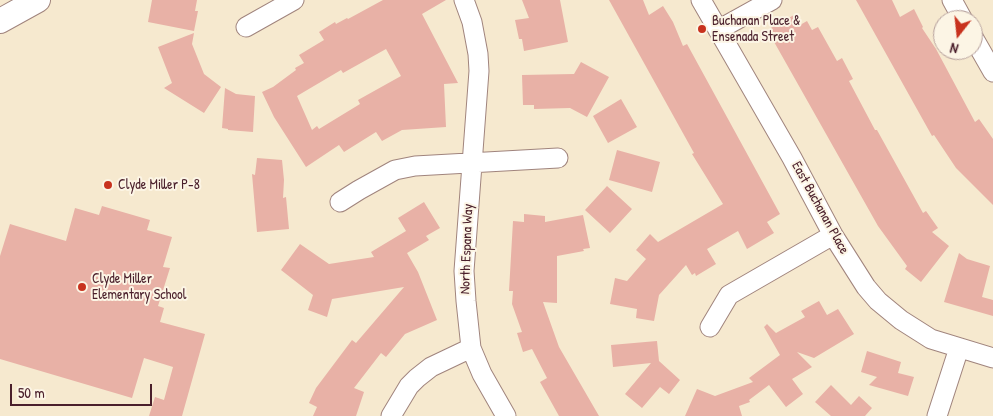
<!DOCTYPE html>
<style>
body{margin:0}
#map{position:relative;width:993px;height:416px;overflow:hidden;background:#f6e9cf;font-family:"Patrick Hand",sans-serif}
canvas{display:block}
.north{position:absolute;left:933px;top:10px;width:50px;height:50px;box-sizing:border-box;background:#fcf5e5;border:1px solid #b59f9b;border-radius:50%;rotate:196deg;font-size:14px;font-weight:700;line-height:20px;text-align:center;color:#4a1f2b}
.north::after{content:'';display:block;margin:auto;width:18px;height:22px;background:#c8321e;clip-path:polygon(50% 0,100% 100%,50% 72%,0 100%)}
.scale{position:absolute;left:10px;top:384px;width:142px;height:22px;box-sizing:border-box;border:2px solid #4a1f2b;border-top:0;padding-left:6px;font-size:15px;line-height:18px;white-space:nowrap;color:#4a1f2b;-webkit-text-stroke:4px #fcf5e5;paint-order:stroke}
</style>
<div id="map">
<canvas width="993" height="416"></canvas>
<div class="north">N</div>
<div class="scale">50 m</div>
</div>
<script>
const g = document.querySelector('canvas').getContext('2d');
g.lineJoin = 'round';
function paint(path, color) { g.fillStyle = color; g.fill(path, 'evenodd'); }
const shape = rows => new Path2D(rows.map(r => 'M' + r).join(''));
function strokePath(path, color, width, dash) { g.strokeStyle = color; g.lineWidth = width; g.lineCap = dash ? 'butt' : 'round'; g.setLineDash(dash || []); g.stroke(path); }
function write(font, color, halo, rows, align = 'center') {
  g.font = font + ' "Patrick Hand",sans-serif'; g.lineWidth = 4; g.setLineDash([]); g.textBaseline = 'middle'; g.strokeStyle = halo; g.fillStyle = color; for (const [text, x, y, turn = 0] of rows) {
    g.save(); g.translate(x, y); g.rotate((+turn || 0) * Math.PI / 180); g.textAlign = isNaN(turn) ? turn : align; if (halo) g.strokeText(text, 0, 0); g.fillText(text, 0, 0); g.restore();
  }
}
const building = shape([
 [152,0,197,0,195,11,198,11,194,31,148,22],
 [383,0,446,0,422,14,458,83,444,84,446,127,402,130,382,141,376,132,344,152,339,145,306,167,274,117,262,92,273,87,296,70,295,68,304,63,299,55,324,40,319,32,335,22,336,24,347,18,348,19],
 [386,49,401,76,358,100,360,104,319,129,317,126,312,130,297,96,341,70,343,73],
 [522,0,560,0,568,42,524,51,522,39,519,39,515,20,529,18],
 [609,0,643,0,649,15,663,6,673,22,683,46,687,44,780,214,767,222,774,233,747,249,738,231,707,249,716,264,696,276,695,273,692,275,686,265,659,295,654,321,636,318,637,309,610,304,615,278,627,281,646,259,636,250,650,234,658,242,723,204,692,154,694,153],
 [856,0,892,0,900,17,914,9,923,27,922,28,936,49,975,122,979,119,993,139,993,205,956,168,934,135,932,136],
 [794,15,800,25,807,21,812,30,818,27,837,61,842,58,853,79,849,81,875,130,877,130,923,213,926,211,938,228,932,232,949,246,921,282,905,269,907,266,878,226,773,40,775,39,769,29],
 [194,33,192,44,204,74,221,87,204,113,164,88,172,83,158,47],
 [581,62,609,77,587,117,570,108,534,109,534,105,523,105,522,75,574,74],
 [225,88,236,94,255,96,253,132,228,130,228,129,222,128],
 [621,99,637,127,608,143,593,116],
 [617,150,660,162,652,192,609,180],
 [257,158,282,160,284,180,283,198,286,197,289,229,257,232,252,174,255,175],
 [607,186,632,209,610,233,585,210],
 [424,202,440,228,426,236,429,240,407,253,418,272,437,320,405,334,386,357,381,353,354,388,364,392,356,416,313,416,317,407,309,403,316,388,352,340,356,343,404,287,332,299,327,317,308,310,313,295,281,270,300,244,329,264,374,257,371,252,406,231,398,218],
 [102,206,150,220,147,230,172,237,163,267,170,268,158,306,164,308,160,322,205,334,182,416,149,416,155,397,164,400,173,367,144,358,132,398,0,359,0,256,10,224,66,241,75,208,99,215],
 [524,214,545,216,545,222,583,215,590,248,583,249,584,251,557,256,557,303,543,302,559,347,599,416,559,416,540,382,547,378,532,349,523,352,517,333,522,332,512,304,513,291,509,291,513,221,524,222],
 [959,253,967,259,990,266,982,297,993,300,993,316,944,302],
 [819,301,827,315,838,309,854,334,814,358,797,352,812,367,792,379,803,394,786,407,769,385,749,400,750,402,739,406,742,416,685,416,697,389,715,396,753,382,749,378,780,355,764,327,767,324,776,333,805,317,801,311],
 [657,341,659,361,680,380,669,394,660,387,642,408,625,394,651,363,613,367,611,345],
 [867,351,901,362,898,373,914,377,908,396,869,385,877,377,861,372],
 [831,385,851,405,859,396,872,408,865,416,831,416,815,402]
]);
const minor = shape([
 [464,0,472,22,478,54,479,71,464,271,466,301,471,348,482,374,506,416],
 [701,0,792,158,833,235,866,287,878,301,901,320,931,339,993,358],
 [952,0,963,20],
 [246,27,294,0],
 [718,30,772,0],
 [973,37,993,72],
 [340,202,359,190,395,170,415,166,558,158],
 [710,327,729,295,833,235],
 [391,416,409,386,417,378,431,367,471,348],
 [937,416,959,348]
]);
const tertiary = shape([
 [0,21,38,0]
]);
const markers = [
 [702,29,5,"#c8321e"],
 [108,185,5,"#c8321e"],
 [82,287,5,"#c8321e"]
];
const poiNames = [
 ["Buchanan Place &",712,21],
 ["Ensenada Street",712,37],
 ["Clyde Miller P-8",118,185],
 ["Clyde Miller",92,279],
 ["Elementary School",92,295]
];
const streetNames = [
 ["East Buchanan Place",820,208,61],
 ["North Espana Way",467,249,-88]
];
paint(building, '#e8b1a6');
strokePath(minor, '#a0847d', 21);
strokePath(tertiary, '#a0847d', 26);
strokePath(minor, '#fff', 19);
strokePath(tertiary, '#fff', 24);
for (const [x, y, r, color] of markers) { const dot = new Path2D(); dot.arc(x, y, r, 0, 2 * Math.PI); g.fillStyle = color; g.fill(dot); strokePath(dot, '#fcf5e5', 2); }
write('14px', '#4a1f2b', '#fcf5e5', poiNames, 'left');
write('14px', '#4a1f2b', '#fcf5e5', streetNames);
</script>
